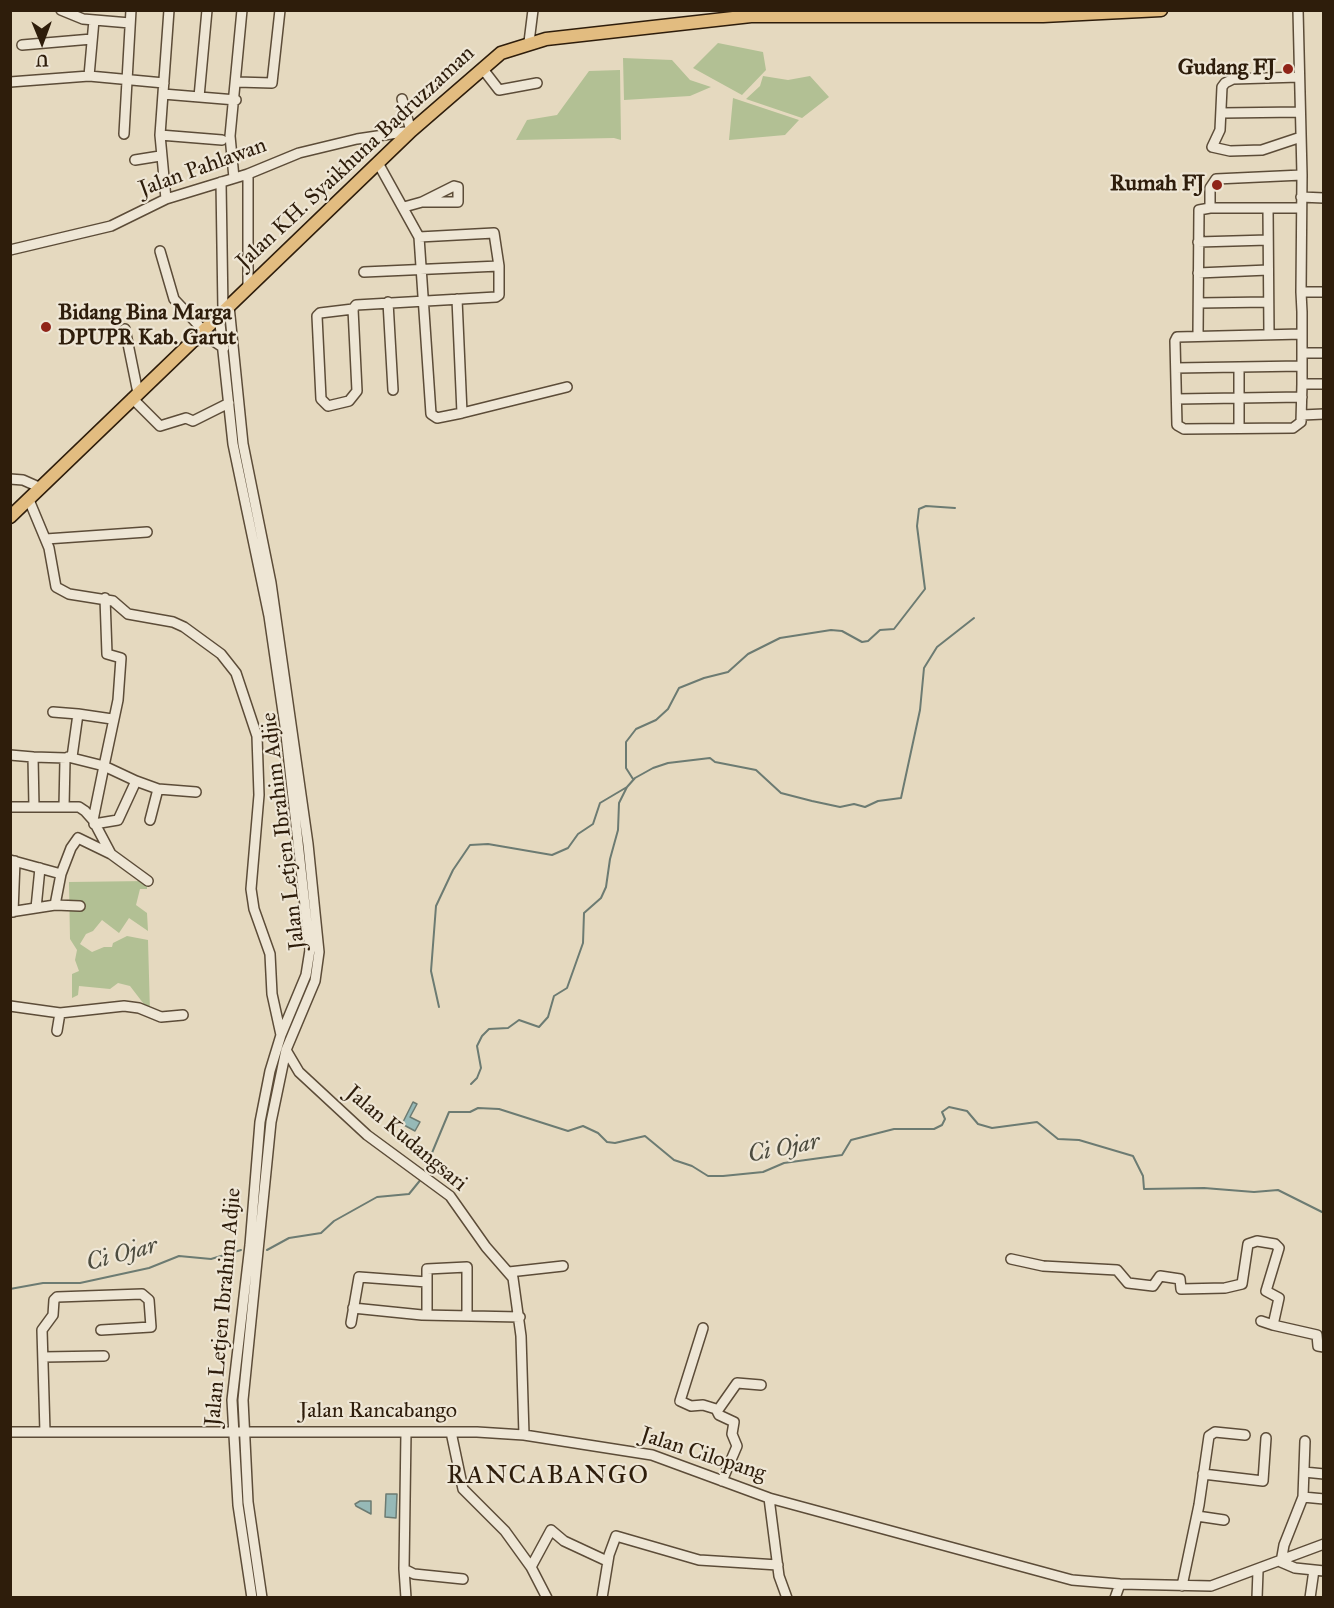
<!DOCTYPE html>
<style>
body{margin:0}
#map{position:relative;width:1334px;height:1608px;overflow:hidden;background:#e5d9bf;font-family:"IM FELL Great Primer",serif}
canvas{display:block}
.frame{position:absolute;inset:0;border:12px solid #2e1d0b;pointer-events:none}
.north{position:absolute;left:12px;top:12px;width:60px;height:60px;-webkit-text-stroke:4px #eee6d5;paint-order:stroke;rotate:179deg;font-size:16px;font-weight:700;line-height:24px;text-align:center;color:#2e1d0b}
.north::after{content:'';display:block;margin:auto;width:21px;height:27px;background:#2e1d0b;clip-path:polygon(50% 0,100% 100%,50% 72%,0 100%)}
</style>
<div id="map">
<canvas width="1334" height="1608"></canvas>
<div class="frame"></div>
<div class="north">U</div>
</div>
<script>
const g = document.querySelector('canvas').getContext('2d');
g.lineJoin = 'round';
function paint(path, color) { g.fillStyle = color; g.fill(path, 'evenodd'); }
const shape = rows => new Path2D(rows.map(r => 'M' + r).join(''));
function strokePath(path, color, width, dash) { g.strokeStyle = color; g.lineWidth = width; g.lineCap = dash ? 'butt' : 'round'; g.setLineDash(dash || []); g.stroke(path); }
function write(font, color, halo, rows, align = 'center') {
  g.font = font + ' "IM FELL Great Primer",serif'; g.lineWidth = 4.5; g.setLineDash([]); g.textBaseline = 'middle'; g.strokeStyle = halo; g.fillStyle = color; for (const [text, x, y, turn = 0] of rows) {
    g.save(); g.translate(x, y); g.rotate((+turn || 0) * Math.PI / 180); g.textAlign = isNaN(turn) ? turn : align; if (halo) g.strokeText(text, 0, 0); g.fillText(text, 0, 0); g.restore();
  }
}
const green = shape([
 [718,43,763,52,766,70,742,95,693,68],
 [623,58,672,60,690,80,711,87,690,96,624,100],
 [620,70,621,140,614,138,516,140,527,120,557,115,589,71],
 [763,76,788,80,810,76,829,97,802,118,746,99,760,86],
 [733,98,799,120,785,135,729,140],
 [147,881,147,889,140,889,136,905,147,913,148,931,129,918,119,933,102,920,93,931,86,934,80,944,92,952,104,947,112,947,113,943,127,936,148,940,150,1012,130,986,118,983,110,989,79,986,78,995,72,998,72,974,79,971,75,960,77,950,70,939,69,882]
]);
const water = shape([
 [413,1102,417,1104,410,1117,420,1122,415,1131,402,1124,413,1102],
 [386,1494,397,1494,396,1518,385,1517,386,1494],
 [360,1501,371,1501,371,1514,356,1506,355,1504,360,1501]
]);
const stream = shape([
 [633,779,626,768,626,742,636,729,656,720,668,709,679,688,704,678,728,672,748,654,780,638,831,630,842,631,862,642,868,641,880,630,894,629,925,589,917,526,919,509,926,506,955,508],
 [439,1007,431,971,436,906,453,870,470,845,488,844,552,855,568,848,578,834,593,824,600,803,627,787],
 [471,1084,477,1078,481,1068,477,1046,482,1036,489,1029,508,1028,519,1020,539,1027,548,1017,554,996,567,988,583,943,584,913,601,898,606,887,610,859,618,830,619,803,627,787,635,778,653,768,668,763,710,758,715,762,756,770,781,793,812,801,840,807,854,804,865,807,878,801,901,798,920,710,924,668,937,647,974,618],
 [424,1172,449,1112,470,1112,478,1108,499,1109,568,1131,583,1126,598,1133,607,1142,615,1143,645,1136,674,1160,692,1166,708,1176,723,1176,763,1172,784,1163,842,1155,851,1140,894,1129,934,1129,942,1125,945,1119,942,1112,949,1107,967,1111,978,1124,992,1128,1037,1122,1058,1139,1079,1140,1133,1156,1143,1176,1144,1189,1204,1188,1254,1192,1278,1190,1324,1213],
 [267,1250,289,1238,321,1233,334,1221,377,1197,409,1194,422,1178],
 [10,1289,43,1283,80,1283,149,1268,179,1256,211,1259,241,1250]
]);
const minor = shape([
 [61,10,83,19,130,23],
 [1298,10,1302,175,1301,292,1302,312,1302,384,1301,422,1293,428,1184,429,1177,425,1175,341,1177,337,1302,334],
 [529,42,533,10],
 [22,45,92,39],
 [482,68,499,90,537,83],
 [89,76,94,20],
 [1299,77,1233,79,1225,83,1222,87,1220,130,1212,147,1230,151,1262,150,1301,137],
 [10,82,89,76,164,83],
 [237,82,272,83,280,10],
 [163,94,236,100],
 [199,97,207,10],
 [1222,113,1300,112],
 [124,134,131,10],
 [160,135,222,140],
 [135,160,160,156],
 [378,163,419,237,431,414,437,418,462,413,567,387],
 [234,178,230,136,242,10],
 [221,182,223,311],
 [1301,197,1324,198],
 [166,199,160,135,169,10],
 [404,207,422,202,454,186,458,187,458,202,422,202],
 [1210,208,1210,188,1216,179,1302,175],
 [1268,209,1269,334],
 [1198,242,1268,240],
 [10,250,111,226,166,199,248,174,299,153,357,139,411,131,402,99],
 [160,251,174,299,203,330],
 [364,272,499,266],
 [1198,273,1268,270],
 [248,288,248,174],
 [1301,292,1324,292],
 [457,299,462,413],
 [388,302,393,390],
 [1199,303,1268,302],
 [229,306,243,444,271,583,308,844,319,952,315,981,286,1050,271,1122,243,1400,248,1502,262,1598],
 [353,309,320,313,317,316,321,399,328,406,349,401,357,391,353,309,356,305,496,297,499,295,499,266,494,233,419,237],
 [219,314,233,444,269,616,285,726,310,950,306,975,281,1035,270,1071,260,1122,250,1245,232,1400,238,1505,252,1598],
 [125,329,138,393],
 [1198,334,1199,210,1210,208,1301,208],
 [194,341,209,338,224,348],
 [1302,353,1324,353],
 [1176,368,1302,366],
 [1239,368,1239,427],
 [1302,384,1324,384],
 [132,398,160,426,186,418,193,421,229,403],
 [1177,399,1302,397],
 [1302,415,1324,414],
 [10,479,23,480,41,488],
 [29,500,49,548,56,587,69,594,113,601,128,614,173,622,184,627,221,654,236,673,257,736,259,795,251,889,254,909,270,954,272,994,281,1035],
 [46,539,147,532],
 [53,712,78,714],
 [10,755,33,757],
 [72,757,78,714,112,719],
 [10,807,64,807,65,760,68,757,104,766,118,700,121,658,107,654,105,598],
 [34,807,33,757,66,758],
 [64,807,79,807,85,811,93,820,111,854,148,881],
 [93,820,104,766,136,781],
 [150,820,158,789],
 [94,824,118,820,136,781,158,789,196,792],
 [10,860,61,874],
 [55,905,80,906],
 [36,908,40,868],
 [10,912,55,905,61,874,71,848,78,838,111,854],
 [13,912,15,861],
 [10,1006,60,1013,57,1031],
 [60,1013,124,1006,139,1008,161,1017,183,1015],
 [286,1050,299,1072,367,1135,450,1196,486,1247,513,1278,521,1336,524,1435],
 [1011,1259,1043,1266,1117,1270,1128,1283,1153,1286,1160,1276,1180,1279,1181,1289,1225,1288,1242,1284,1248,1244,1257,1241,1275,1244,1279,1248,1266,1291,1279,1298,1273,1325,1317,1335,1318,1346,1324,1347],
 [509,1272,563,1266],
 [353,1308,422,1315,520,1317],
 [427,1315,427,1269,467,1267,467,1316],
 [1261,1321,1273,1325],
 [351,1323,359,1277,427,1282],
 [703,1328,680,1401,691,1406,703,1405,716,1409,719,1415,734,1422,732,1434,737,1446,722,1481],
 [43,1357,104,1356],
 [718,1410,737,1383,761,1385],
 [10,1432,477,1432,524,1435,652,1455,769,1498,779,1576,787,1598],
 [45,1432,42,1330,53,1315,54,1300,57,1297,142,1294,149,1300,151,1327,101,1330],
 [406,1432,404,1569,414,1574,463,1579],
 [451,1432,463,1489,505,1531,531,1567,547,1598],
 [1305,1441,1303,1497,1284,1545,1281,1562,1295,1568,1324,1571],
 [1304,1472,1324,1474],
 [1203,1474,1263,1481,1266,1438],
 [1303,1497,1324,1499],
 [769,1498,1072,1580,1120,1584,1211,1586,1324,1544],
 [1197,1516,1224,1520],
 [531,1567,551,1530,564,1541,607,1561],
 [404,1569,406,1598],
 [1182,1586,1199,1505,1209,1436,1215,1432,1245,1435],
 [602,1598,609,1555,616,1536,699,1560,778,1565],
 [1115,1598,1120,1584],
 [1257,1598,1258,1571],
 [1310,1598,1314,1570]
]);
const major = shape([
 [10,517,411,131,501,53,546,39,751,16,1043,16,1161,10]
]);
const markers = [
 [1288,69,6,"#8f2418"],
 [1217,185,6,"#8f2418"],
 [46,327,6,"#8f2418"]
];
const poiNames = [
 ["Gudang FJ",1276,69],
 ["Rumah FJ",1205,185],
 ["Bidang Bina Marga",58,314,"left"],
 ["DPUPR Kab. Garut",58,339,"left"]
];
const streetNames = [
 ["Jalan KH. Syaikhuna Badruzzaman",356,158,-43],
 ["Jalan Pahlawan",203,168,-20],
 ["Jalan Letjen Ibrahim Adjie",284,831,-97],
 ["Jalan Kudangsari",406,1139,40],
 ["Jalan Letjen Ibrahim Adjie",224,1307,-85],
 ["Jalan Rancabango",378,1412],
 ["Jalan Cilopang",703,1455,18]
];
const waterNames = [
 ["Ci Ojar",784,1149,-11],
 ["Ci Ojar",122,1255,-15]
];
const quarterNames = [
 ["RANCABANGO",548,1477]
];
paint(green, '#b2c094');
paint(water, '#96b9b7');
strokePath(water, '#6c7b72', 1.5);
strokePath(stream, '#6c7b72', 2);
strokePath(minor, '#5c4c38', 12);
strokePath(major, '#2e1d0b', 15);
strokePath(minor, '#eee6d5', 9);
strokePath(major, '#e2bc80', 12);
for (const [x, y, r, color] of markers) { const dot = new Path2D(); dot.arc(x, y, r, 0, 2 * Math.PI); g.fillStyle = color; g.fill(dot); strokePath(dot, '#eee6d5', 2); }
write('bold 22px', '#2e1d0b', '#eee6d5', poiNames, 'right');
write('22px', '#2e1d0b', '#eee6d5', streetNames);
write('italic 24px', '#4d4c3f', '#eee6d5', waterNames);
g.letterSpacing = '1.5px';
write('26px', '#2e1d0b', '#eee6d5', quarterNames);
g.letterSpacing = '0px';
</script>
